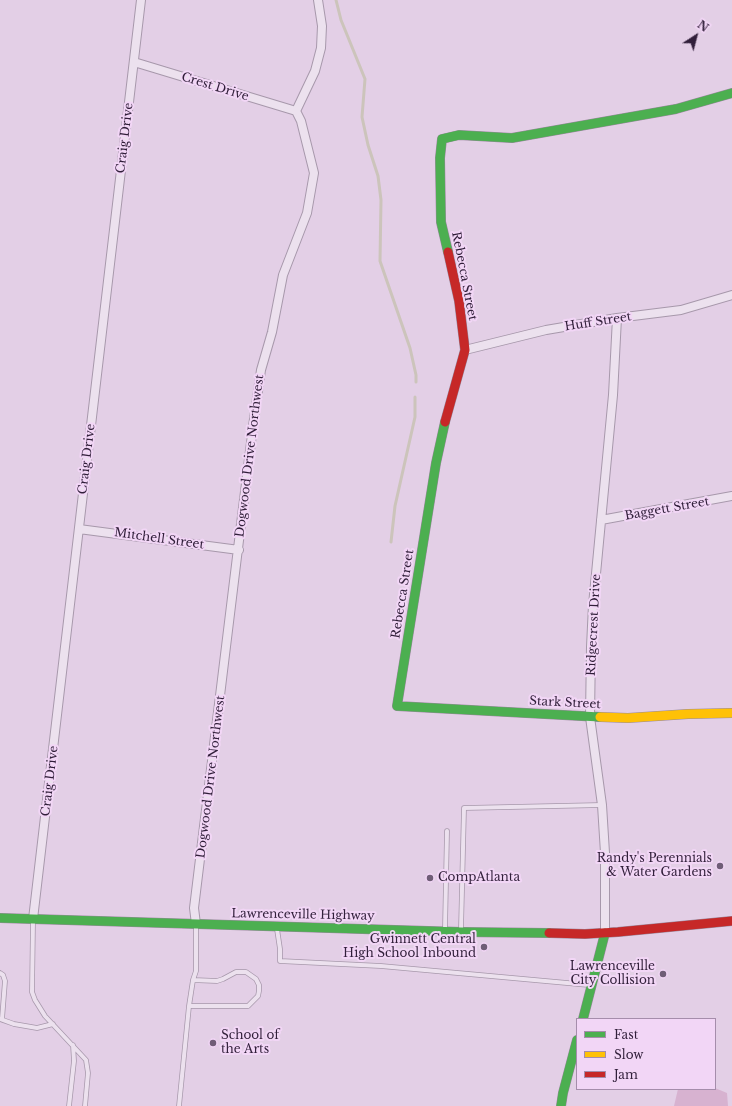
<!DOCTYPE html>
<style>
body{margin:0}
#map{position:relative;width:732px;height:1106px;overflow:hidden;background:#e3cfe6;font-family:"Libre Baskerville",serif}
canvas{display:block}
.legend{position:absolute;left:576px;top:1018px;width:140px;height:72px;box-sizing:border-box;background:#f2d6f6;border:1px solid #a58dab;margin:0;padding:5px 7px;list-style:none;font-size:12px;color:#311f3a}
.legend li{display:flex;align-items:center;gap:8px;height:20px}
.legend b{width:20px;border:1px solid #a58dab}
.north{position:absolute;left:676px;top:16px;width:40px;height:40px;-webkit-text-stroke:3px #f2d6f6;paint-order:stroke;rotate:36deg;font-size:11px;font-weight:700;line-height:16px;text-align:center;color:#311f3a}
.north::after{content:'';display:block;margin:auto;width:14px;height:18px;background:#311f3a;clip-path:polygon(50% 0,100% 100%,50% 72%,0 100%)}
</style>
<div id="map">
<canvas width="732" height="1106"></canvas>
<ul class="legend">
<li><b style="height:5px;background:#4caf50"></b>Fast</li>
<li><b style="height:5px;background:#ffc107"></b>Slow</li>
<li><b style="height:5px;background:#c62828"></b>Jam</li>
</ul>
<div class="north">N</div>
</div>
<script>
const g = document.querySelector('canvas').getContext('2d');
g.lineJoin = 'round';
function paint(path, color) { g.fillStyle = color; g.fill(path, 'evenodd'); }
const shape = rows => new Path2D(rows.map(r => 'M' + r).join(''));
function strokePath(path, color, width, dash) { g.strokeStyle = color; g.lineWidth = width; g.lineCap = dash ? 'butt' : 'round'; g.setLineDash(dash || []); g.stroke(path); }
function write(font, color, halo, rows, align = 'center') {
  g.font = font + ' "Libre Baskerville",serif'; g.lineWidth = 4; g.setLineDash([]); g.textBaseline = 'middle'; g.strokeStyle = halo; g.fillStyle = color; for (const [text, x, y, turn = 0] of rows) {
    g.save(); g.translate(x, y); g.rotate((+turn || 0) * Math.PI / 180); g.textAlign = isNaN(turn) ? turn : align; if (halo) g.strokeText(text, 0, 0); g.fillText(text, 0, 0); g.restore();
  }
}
const green = shape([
 [715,1088,727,1093,728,1106,674,1106,678,1089,715,1089]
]);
const stream = shape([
 [336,0,341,20,365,79,362,117,368,145,378,176,381,200,380,261,410,348,416,375,416,382],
 [391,542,395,506,415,417,415,397]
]);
const lane = shape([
 [33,921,32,992,35,1000,45,1016,86,1060,88,1073,85,1106],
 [277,929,280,949,280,961,381,966,589,985],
 [445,929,447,831],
 [461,929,464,808,602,805],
 [0,973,3,975,5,981,2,1019],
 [189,1006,248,1006,258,996,259,991,259,985,256,979,246,972,236,972,223,979,217,981,193,980],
 [0,1019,14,1024,37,1028,53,1024],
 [69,1106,74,1061,73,1045],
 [179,1106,189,1006,193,980,196,971,196,926]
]);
const street = shape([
 [134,62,296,111],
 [296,111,315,71,321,48,322,26,318,0],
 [465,350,546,330,617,318,681,310,732,295],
 [601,520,732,496],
 [79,529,239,550],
 [33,919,141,0],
 [196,924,194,908,253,426,261,370,272,332,283,275,307,213,314,173,301,121,296,111],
 [605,933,605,853,602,805,590,717,591,647,593,605,613,395,617,318]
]);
const fast = shape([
 [448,252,441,222,440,158,442,139,459,135,512,138,676,109,732,93],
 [445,422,436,463,397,706,600,717],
 [0,918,461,932,549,933],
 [583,1019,605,933],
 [561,1106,563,1093,577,1040]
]);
const slow = shape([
 [600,717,628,718,688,714,732,713]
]);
const jam = shape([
 [445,422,465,350,459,301,448,252],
 [549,933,585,934,618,932,732,921]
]);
const markers = [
 [720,866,4,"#6f5d76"],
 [430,878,4,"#6f5d76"],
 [484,947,4,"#6f5d76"],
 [663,974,4,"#6f5d76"],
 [213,1043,4,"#6f5d76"]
];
const streetNames = [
 ["Crest Drive",215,87,17],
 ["Craig Drive",125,138,-83],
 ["Rebecca Street",464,276,79],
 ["Huff Street",598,322,-9],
 ["Dogwood Drive Northwest",250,456,-83],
 ["Craig Drive",87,459,-83],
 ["Baggett Street",667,509,-10],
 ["Mitchell Street",159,539,8],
 ["Rebecca Street",403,594,-81],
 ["Ridgecrest Drive",594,625,-87],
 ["Stark Street",565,703,3],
 ["Dogwood Drive Northwest",211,777,-83],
 ["Craig Drive",50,781,-83],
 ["Lawrenceville Highway",303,915,1]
];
const poiNames = [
 ["Randy's Perennials",712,859],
 ["& Water Gardens",712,873],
 ["CompAtlanta",438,878,"left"],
 ["Gwinnett Central",476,940],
 ["High School Inbound",476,954],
 ["Lawrenceville",655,967],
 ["City Collision",655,981],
 ["School of",221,1036,"left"],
 ["the Arts",221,1050,"left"]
];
paint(green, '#d7b2d0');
strokePath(stream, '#ccc4bb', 3);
strokePath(lane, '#a798ab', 5.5);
strokePath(street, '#a798ab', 10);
strokePath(fast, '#97889b', 10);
strokePath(slow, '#97889b', 10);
strokePath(jam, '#97889b', 10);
strokePath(lane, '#ece1ee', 4);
strokePath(street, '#ece1ee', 8);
strokePath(fast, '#4caf50', 9);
strokePath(slow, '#ffc107', 9);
strokePath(jam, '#c62828', 9);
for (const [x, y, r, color] of markers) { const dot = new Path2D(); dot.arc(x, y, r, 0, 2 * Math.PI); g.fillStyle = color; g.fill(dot); strokePath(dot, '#f2d6f6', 1.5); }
write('12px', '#311f3a', '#f2d6f6', streetNames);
write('12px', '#311f3a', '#f2d6f6', poiNames, 'right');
</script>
